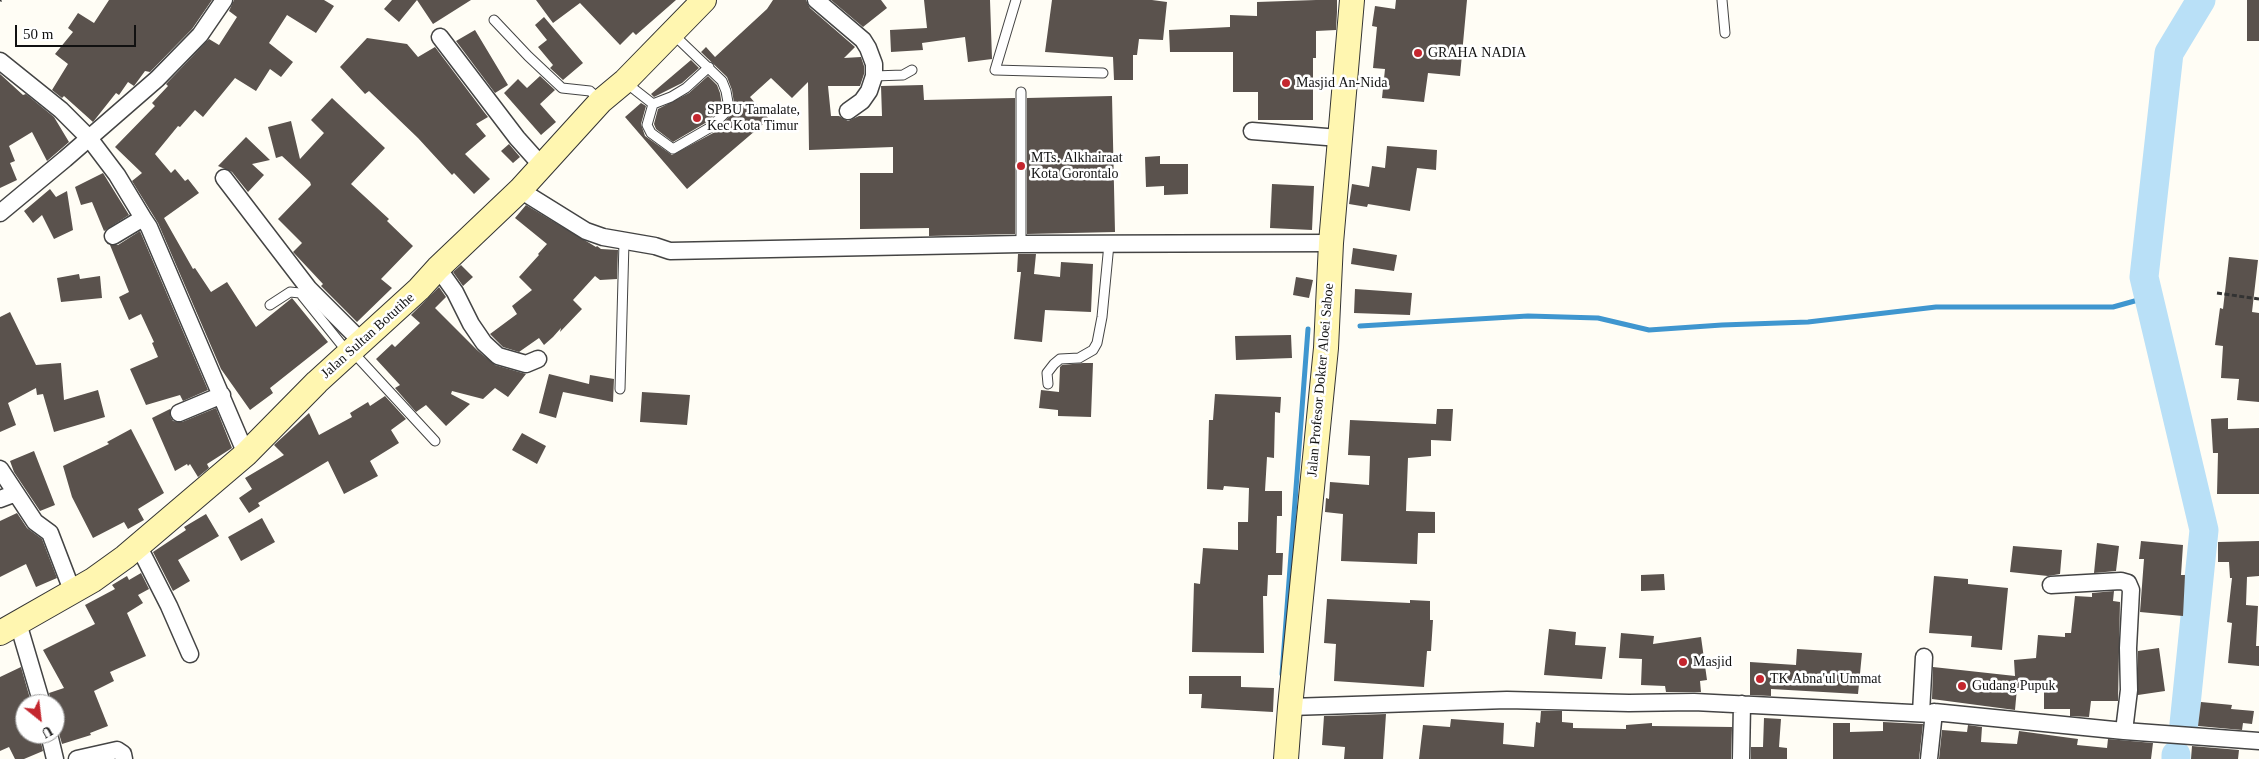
<!DOCTYPE html>
<style>
body{margin:0}
#map{position:relative;width:2259px;height:759px;overflow:hidden;background:#fffdf5;font-family:"Times New Roman",serif}
canvas{display:block}
.north{position:absolute;left:15px;top:694px;width:50px;height:50px;box-sizing:border-box;background:#fff;border:1px solid #a0a0a0;border-radius:50%;rotate:151deg;font-size:14px;font-weight:700;line-height:20px;text-align:center;color:#111}
.north::after{content:'';display:block;margin:auto;width:18px;height:22px;background:#c4262e;clip-path:polygon(50% 0,100% 100%,50% 72%,0 100%)}
.scale{position:absolute;left:15px;top:25px;width:121px;height:22px;box-sizing:border-box;border:2px solid #111;border-top:0;padding-left:6px;font-size:15px;line-height:18px;white-space:nowrap;color:#111;-webkit-text-stroke:4px #fff;paint-order:stroke}
</style>
<div id="map">
<canvas width="2259" height="759"></canvas>
<div class="north">U</div>
<div class="scale">50 m</div>
</div>
<script>
const g = document.querySelector('canvas').getContext('2d');
g.lineJoin = 'round';
const shape = rows => new Path2D(rows.map(r => 'M' + r).join(''));
function strokePath(path, color, width, dash) { g.strokeStyle = color; g.lineWidth = width; g.lineCap = dash ? 'butt' : 'round'; g.setLineDash(dash || []); g.stroke(path); }
function paint(path, color) { g.fillStyle = color; g.fill(path, 'evenodd'); }
function write(font, color, halo, rows, align = 'center') {
  g.font = font + ' "Times New Roman",serif'; g.lineWidth = 5; g.setLineDash([]); g.textBaseline = 'middle'; g.strokeStyle = halo; g.fillStyle = color; for (const [text, x, y, turn = 0] of rows) {
    g.save(); g.translate(x, y); g.rotate((+turn || 0) * Math.PI / 180); g.textAlign = isNaN(turn) ? turn : align; if (halo) g.strokeText(text, 0, 0); g.fillText(text, 0, 0); g.restore();
  }
}
const stream = shape([
 [1360,326,1528,316,1598,318,1649,330,1722,325,1808,322,1936,307,2113,307,2149,297],
 [1282,674,1308,329]
]);
const river = shape([
 [2184,724,2204,530,2144,277,2169,53,2201,0],
 [2176,759,2176,755]
]);
const building = shape([
 [109,0,212,0,192,29,150,72,145,71,134,86,128,82,119,95,116,93,93,122,64,96,62,98,52,90,68,64,55,54,73,32,68,28,78,13,94,23],
 [234,0,324,0,334,6,316,33,287,15,269,43,293,62,281,77,270,69,256,91,235,78,203,117,195,110,180,127,178,126,155,154,171,173,175,169,185,181,188,179,199,193,164,218,193,269,195,268,211,292,227,282,256,327,292,298,328,342,270,388,273,393,250,410,221,369,158,223,132,181,142,173,115,147,155,106,152,103,168,86,166,84,209,39,219,45,237,17,229,11],
 [392,0,471,0,433,24,417,0,399,22,384,9],
 [536,0,676,0,636,35,633,32,620,45,580,3,553,23],
 [773,0,806,0,810,8,855,47,844,58,861,57,864,66,864,74,860,86,828,86,831,116,839,116,848,121,859,116,882,116,881,86,923,85,924,100,1015,98,1015,234,929,236,929,228,860,229,860,173,893,173,893,147,809,150,808,82,792,98,771,78,750,97,769,119,687,189,625,117,641,103,646,106,641,124,645,136,672,155,715,132,735,110,732,90,727,77,701,52,706,47,715,57,767,9],
 [831,0,881,0,887,8,863,27],
 [924,0,990,0,992,59,968,62,965,37,922,43,923,50,891,52,890,30,927,28],
 [1052,0,1152,0,1167,2,1163,40,1139,39,1137,55,1133,55,1133,80,1114,80,1113,57,1045,52],
 [1316,0,1337,0,1337,12,1336,30,1316,31,1316,58,1313,58,1313,120,1258,120,1258,92,1233,92,1233,52,1170,52,1169,30,1230,27,1230,15,1257,16,1257,2],
 [1396,0,1467,0,1460,76,1428,73,1424,102,1382,98,1385,69,1373,68,1377,27,1372,26,1375,6,1395,9],
 [2247,0,2259,0,2259,41,2247,41],
 [544,17,583,63,563,80,550,68,553,65,538,47,547,40,535,25],
 [475,30,508,85,495,93,456,41],
 [367,38,407,44,418,57,435,47,484,112,488,117,476,124,486,136,465,154,490,179,474,194,454,173,452,175,418,138,369,91,365,94,340,67],
 [691,60,699,68,682,83,654,97,651,94],
 [0,74,23,95,26,94,54,117,69,142,47,161,32,132,9,146,15,161,10,163,17,180,0,188],
 [540,76,555,90,540,104,556,122,541,135,504,93,518,79,527,88],
 [708,76,717,85,720,93,722,106,718,111,707,122,673,142,656,129,654,124,658,109,689,93],
 [1112,96,1115,232,1027,234,1027,98],
 [332,98,385,148,351,184,389,219,387,221,413,246,381,279,392,288,357,322,321,286,323,284,293,252,302,243,278,219,311,185,310,182,282,156,276,158,268,127,291,121,300,159,324,133,311,120],
 [246,137,270,160,252,164,264,175,248,192,232,172,218,166],
 [509,144,520,157,513,163,501,151],
 [1387,146,1437,150,1436,170,1417,168,1410,211,1368,204,1367,207,1349,204,1352,184,1369,187,1372,166,1385,168],
 [1160,156,1160,164,1188,164,1188,194,1164,195,1164,186,1146,187,1145,157],
 [103,173,129,215,104,231,92,202,81,205,75,187],
 [1272,184,1314,186,1312,230,1270,228],
 [50,189,56,197,67,191,73,230,54,239,42,215,33,223,24,211],
 [526,205,596,247,597,246,601,249,618,250,617,279,600,280,595,276,573,300,582,309,560,332,561,328,553,337,544,345,539,338,519,352,503,347,490,334,517,314,512,306,532,290,519,277,539,255,538,254,547,244,515,218],
 [140,231,208,390,183,401,180,395,146,405,130,369,158,357,152,343,154,342,141,314,129,320,119,297,129,292,110,245,118,245],
 [1353,248,1397,255,1394,271,1351,264],
 [1018,254,1036,254,1034,274,1060,277,1061,262,1093,264,1091,312,1045,310,1042,342,1014,339,1021,272,1017,272],
 [2229,257,2258,260,2252,312,2259,313,2259,402,2237,400,2239,379,2221,378,2223,346,2215,345,2220,308,2223,309],
 [461,265,473,277,463,286,453,272],
 [79,274,80,279,100,276,102,298,61,302,57,278],
 [1296,277,1313,280,1309,298,1293,295],
 [439,287,446,297,435,308,477,350,495,365,526,374,508,397,495,388,483,399,452,391,451,394,470,404,446,426,426,405,416,412,395,388,400,385,376,359,392,344,395,347,420,323,411,315],
 [1355,289,1412,293,1410,315,1354,313],
 [10,312,36,365,61,363,64,400,98,390,105,417,54,432,43,394,37,395,36,388,8,403,16,425,0,432,0,317],
 [1291,335,1292,358,1236,360,1235,336],
 [1083,363,1093,363,1091,417,1058,416,1058,410,1039,408,1041,390,1059,392,1060,367,1062,365],
 [549,374,589,384,590,375,614,379,613,402,563,392,556,418,539,413],
 [642,392,690,395,687,425,640,422],
 [1215,394,1281,397,1280,413,1275,412,1274,458,1267,457,1265,491,1282,491,1282,516,1277,516,1276,553,1283,553,1282,575,1268,575,1267,596,1263,596,1264,653,1192,652,1194,583,1200,584,1203,548,1238,550,1238,522,1248,522,1249,488,1224,486,1223,490,1207,489,1209,420,1213,420],
 [385,396,406,419,391,430,399,443,370,461,378,476,344,494,328,461,258,503,260,506,249,513,239,498,252,489,245,478,284,455,274,445,309,413,319,435,352,417,350,413,368,402,370,406],
 [216,408,232,448,207,464,209,468,198,477,190,464,188,466,187,464,175,471,152,418,170,409,170,416,173,421,182,422],
 [1437,409,1453,409,1451,441,1431,440,1431,456,1408,458,1406,511,1435,512,1435,533,1418,533,1417,564,1341,561,1343,514,1325,512,1326,498,1329,499,1330,482,1369,485,1370,456,1348,455,1350,420,1436,424],
 [2228,418,2228,429,2259,428,2259,494,2217,494,2218,453,2213,453,2211,419],
 [131,429,164,493,138,509,144,520,128,529,124,522,93,538,72,497,63,466,109,444,107,442],
 [522,433,546,446,537,464,512,450],
 [34,451,55,505,40,511,14,472,10,461],
 [17,513,27,528,42,539,57,578,36,587,26,564,0,577,0,521],
 [206,514,219,536,178,560,190,581,173,591,153,552,186,530,184,527],
 [262,518,275,542,241,561,228,537],
 [2141,541,2183,545,2181,575,2185,575,2183,616,2140,612,2144,559,2139,559],
 [2259,541,2259,576,2247,577,2246,605,2258,606,2256,646,2259,646,2259,666,2228,663,2232,623,2227,622,2232,578,2230,578,2229,562,2218,562,2218,542],
 [2097,543,2119,546,2116,571,2094,573],
 [2013,546,2062,550,2060,574,2048,576,2010,572],
 [141,573,149,589,138,595,143,603,127,613,146,656,110,672,114,681,94,691,108,726,90,733,91,735,62,744,56,723,57,722,55,704,52,704,49,693,64,688,43,650,95,624,85,605,115,589,112,585,127,576,129,580],
 [1664,574,1665,590,1641,591,1641,575],
 [1934,576,1968,579,1968,584,2008,588,2002,650,1971,647,1972,636,1929,633],
 [2114,591,2113,601,2120,602,2118,701,2091,701,2089,717,2070,716,2070,709,2044,709,2044,687,2017,688,2015,710,1932,699,1933,667,2015,676,2014,660,2036,658,2038,635,2065,637,2065,633,2071,633,2075,596,2092,597,2092,593],
 [1327,599,1410,603,1410,600,1430,601,1430,620,1433,620,1431,651,1427,651,1424,687,1334,681,1336,644,1324,643],
 [1549,629,1576,632,1575,645,1606,647,1602,679,1544,675],
 [1621,633,1654,636,1653,644,1701,637,1707,680,1700,681,1701,692,1666,692,1665,686,1641,685,1642,659,1619,658],
 [2159,648,2165,691,2138,695,2138,651],
 [1797,649,1862,653,1858,694,1771,689,1771,696,1750,695,1750,662,1796,665],
 [21,667,31,702,25,704,25,734,39,734,43,751,24,759,15,759,9,747,0,751,0,677],
 [1189,676,1241,676,1241,687,1274,688,1273,712,1201,708,1202,694,1189,694],
 [2201,702,2232,705,2231,709,2254,711,2252,724,2243,723,2242,730,2198,726],
 [1541,711,1562,711,1562,722,1573,723,1573,728,1626,729,1626,725,1652,723,1652,726,1732,727,1731,759,1419,759,1423,725,1450,727,1451,719,1504,723,1503,744,1534,747,1536,722,1540,723],
 [1386,714,1383,759,1344,759,1345,747,1322,745,1324,716],
 [1764,718,1781,719,1779,747,1787,748,1787,759,1751,759,1751,747,1763,747],
 [1883,722,1923,724,1919,759,1833,759,1833,723,1850,723,1850,732,1883,731],
 [1968,725,1982,727,1981,742,2017,744,2019,731,2078,739,2077,745,2107,748,2108,739,2153,743,2151,759,1939,759,1942,730,1967,732],
 [2192,746,2239,750,2238,759,2191,759]
]);
const path = shape([
 [0,1,1,0],
 [2217,293,2259,299]
]);
const lane = shape([
 [1016,0,995,70,1103,73],
 [1722,0,1725,33],
 [494,20,528,56,562,88,590,91,601,101],
 [874,76,903,75,912,70],
 [625,82,653,104,647,125,651,133,673,149,711,127,723,115,729,108,726,91,722,81,673,34],
 [653,104,671,97,686,88,709,67],
 [1021,244,1021,92],
 [270,305,290,292,300,293,341,344,351,350,435,441],
 [1048,384,1047,373,1054,364,1060,359,1079,358,1093,350,1097,343,1102,317,1109,244],
 [620,389,624,242]
]);
const street = shape([
 [816,0,863,40,868,48,874,64,874,76,869,91,862,101,848,111],
 [440,37,517,138,542,166],
 [0,61,61,110,89,138,117,175,143,218],
 [1252,131,1339,138],
 [224,178,309,289,361,341],
 [520,190,586,231,603,237,655,246,670,251,1021,244,1331,243],
 [0,213,65,159,157,79,200,35,224,0],
 [113,236,143,218,149,227,246,454],
 [438,268,455,292,471,324,484,343,498,356,526,364,538,359],
 [179,413,222,395],
 [0,469,35,522,50,533,73,593],
 [0,499,16,493],
 [138,545,169,606,190,654],
 [2051,585,2121,581,2128,583,2131,590,2128,648,2129,690,2124,731],
 [18,623,42,704],
 [1290,707,1507,700,1629,703,1694,702,1931,714,1934,712,2124,731,2259,741],
 [1921,713,1924,657],
 [49,734,55,759],
 [77,759,117,750,123,754,124,759],
 [1741,759,1742,704],
 [1929,759,1934,712]
]);
const secondary = shape([
 [0,633,93,580,125,557,246,454,317,382,419,289,438,268,520,190,601,101,625,81,704,0],
 [1286,759,1290,707,1326,348,1331,243,1352,0]
]);
const markers = [
 [1418,53,5,"#c4262e"],
 [1286,83,5,"#c4262e"],
 [697,118,5,"#c4262e"],
 [1021,166,5,"#c4262e"],
 [1683,662,5,"#c4262e"],
 [1760,679,5,"#c4262e"],
 [1962,686,5,"#c4262e"]
];
const poiNames = [
 ["GRAHA NADIA",1428,53],
 ["Masjid An-Nida",1296,83],
 ["SPBU Tamalate,",707,110],
 ["Kec Kota Timur",707,126],
 ["MTs. Alkhairaat",1031,158],
 ["Kota Gorontalo",1031,174],
 ["Masjid",1693,662],
 ["TK Abna'ul Ummat",1770,679],
 ["Gudang Pupuk",1972,686]
];
const streetNames = [
 ["Jalan Sultan Botutihe",368,336,-42],
 ["Jalan Profesor Dokter Aloei Saboe",1321,380,-85]
];
strokePath(stream, '#3f96cf', 5);
strokePath(river, '#b9e0f7', 29);
paint(building, '#5a524d');
strokePath(lane, '#444', 11);
strokePath(street, '#444', 19);
strokePath(secondary, '#333', 26);
strokePath(path, '#333', 3, [5, 2.5]);
strokePath(lane, '#fff', 9);
strokePath(street, '#fff', 16);
strokePath(secondary, '#fff6b0', 24);
for (const [x, y, r, color] of markers) { const dot = new Path2D(); dot.arc(x, y, r, 0, 2 * Math.PI); g.fillStyle = color; g.fill(dot); strokePath(dot, '#fff', 2); }
write('14px', '#111', '#fff', poiNames, 'left');
write('14px', '#111', '#fff', streetNames);
</script>
